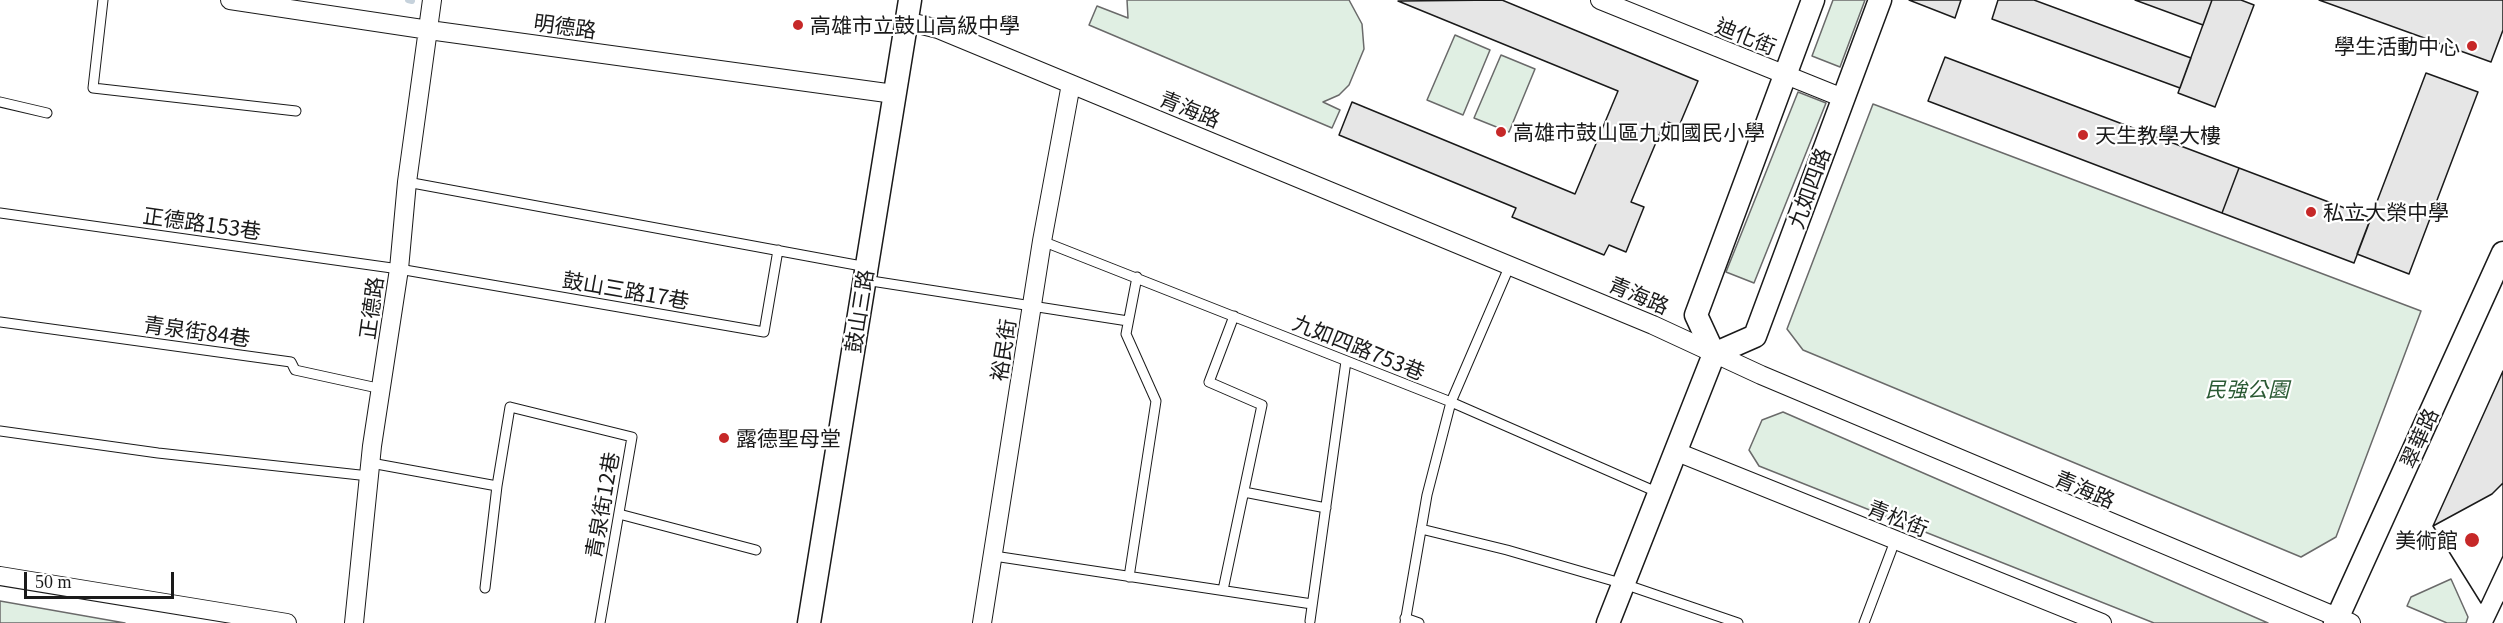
<!DOCTYPE html>
<meta charset="utf-8">
<style>
body{margin:0}
#map{position:relative;width:2503px;height:623px;overflow:hidden;background:#fff;font-family:Georgia,serif}
canvas{display:block}
.scale{position:absolute;left:24px;top:572px;width:150px;height:27px;box-sizing:border-box;border:3px solid #1a1a1a;border-top:0;padding-left:8px;font-size:18px;line-height:21px;white-space:nowrap;color:#1a1a1a;-webkit-text-stroke:4px #fff;paint-order:stroke}
</style>
<div id="map">
<canvas width="2503" height="623"></canvas>
<div class="scale">50 m</div>
</div>
<script>
const g = document.querySelector('canvas').getContext('2d');
g.lineJoin = 'round';
function paint(path, color) { g.fillStyle = color; g.fill(path, 'evenodd'); }
const shape = rows => new Path2D(rows.map(r => 'M' + r).join(''));
function strokePath(path, color, width, dash) { g.strokeStyle = color; g.lineWidth = width; g.lineCap = dash ? 'butt' : 'round'; g.setLineDash(dash || []); g.stroke(path); }
function write(font, color, halo, rows, align = 'center') {
  g.font = font + ' Georgia,"Noto Sans TC",serif'; g.lineWidth = 4.5; g.setLineDash([]); g.textBaseline = 'middle'; g.strokeStyle = halo; g.fillStyle = color; for (const [text, x, y, turn = 0] of rows) {
    g.save(); g.translate(x, y); g.rotate((+turn || 0) * Math.PI / 180); g.textAlign = isNaN(turn) ? turn : align; if (halo) g.strokeText(text, 0, 0); g.fillText(text, 0, 0); g.restore();
  }
}
const green = shape([
 [1127,0,1349,0,1362,24,1364,49,1349,85,1339,95,1323,102,1340,110,1332,128,1089,25,1097,6,1128,18,1127,0],
 [1833,0,1865,0,1840,67,1812,56,1833,0],
 [1455,35,1490,50,1463,115,1427,100,1455,35],
 [1501,55,1535,69,1509,132,1474,118,1501,55],
 [1798,92,1826,103,1754,283,1726,272,1798,92],
 [1873,104,2421,311,2336,537,2301,557,1803,350,1787,329,1873,104],
 [1783,412,2268,623,2154,623,1759,466,1749,450,1762,420,1783,412],
 [2451,579,2468,617,2466,623,2447,623,2407,606,2411,597,2451,579],
 [0,601,125,623,0,623,0,601]
]);
const stream = shape([
 [408,0,412,1]
]);
const building = shape([
 [1502,0,1698,81,1679,126,1665,121,1631,202,1644,207,1626,252,1609,245,1604,255,1512,217,1516,208,1339,135,1352,102,1575,194,1618,91,1398,1,1502,0],
 [1909,0,1961,0,1955,18,1909,0],
 [1998,0,2034,0,2191,58,2180,88,1992,19,1998,0],
 [2135,0,2212,0,2203,25,2135,0],
 [2212,0,2241,0,2254,5,2215,107,2178,93,2212,0],
 [2319,0,2503,0,2503,30,2491,62,2319,0],
 [1945,57,2239,168,2222,213,1928,101,1945,57],
 [2426,73,2478,92,2409,274,2357,254,2426,73],
 [2239,168,2371,218,2354,263,2222,213,2239,168],
 [2503,371,2503,556,2481,603,2433,526,2503,371],
 [2503,483,2503,556,2481,603,2433,526,2492,494,2503,483]
]);
const service = shape([
 [103,0,93,88,296,111],
 [0,102,47,113],
 [407,182,867,267],
 [0,213,399,269,764,332,778,250],
 [1042,241,1451,402,1659,493],
 [865,280,1128,321],
 [0,322,291,362,295,370,382,389],
 [0,431,158,453,369,476],
 [371,463,497,486,510,407,632,437,600,623],
 [1244,492,1326,508],
 [619,514,756,550],
 [1421,529,1507,550,1624,584,1738,623],
 [994,556,1312,604],
 [1129,577,1156,401,1126,334,1137,277],
 [485,588,497,486],
 [1223,590,1262,405,1209,382,1234,316],
 [1405,618,1419,623],
 [1310,621,1346,361],
 [1405,623,1427,495,1451,402,1510,265],
 [1864,623,1895,541]
]);
const minor = shape([
 [230,0,429,30,894,94],
 [1600,0,1843,98],
 [906,21,938,29,1653,325,1761,375,2351,623],
 [1677,452,2102,623],
 [0,576,287,623],
 [354,623,372,446,399,269,407,182,432,0],
 [982,623,1042,241,1071,84]
]);
const tertiary = shape([
 [1714,354,1696,315,1813,0],
 [809,623,910,0],
 [1608,623,1714,354,1755,336,1880,0],
 [2335,623,2503,253]
]);
const tram = shape([
 [2493,623,2503,602]
]);
const markers = [
 [798,25,6,"#c62828"],
 [2472,46,6,"#c62828"],
 [1501,132,6,"#c62828"],
 [2083,135,6,"#c62828"],
 [2311,212,6,"#c62828"],
 [724,438,6,"#c62828"],
 [2472,540,8,"#c62828"]
];
const poiNames = [
 ["高雄市立鼓山高級中學",810,25],
 ["學生活動中心",2460,46,"right"],
 ["高雄市鼓山區九如國民小學",1513,132],
 ["天生教學大樓",2095,135],
 ["私立大榮中學",2323,212],
 ["露德聖母堂",736,438],
 ["美術館",2458,540,"right"]
];
const streetNames = [
 ["明德路",565,26,8],
 ["迪化街",1746,36,22],
 ["青海路",1190,109,22],
 ["九如四路",1809,188,-70],
 ["正德路153巷",202,223,8],
 ["鼓山三路17巷",626,290,10],
 ["青海路",1639,295,23],
 ["正德路",371,308,-82],
 ["鼓山三路",859,311,-81],
 ["青泉街84巷",197,331,8],
 ["九如四路753巷",1359,347,22],
 ["裕民街",1003,350,-81],
 ["翠華路",2419,438,-66],
 ["青海路",2085,489,23],
 ["青泉街12巷",602,505,-80],
 ["青松街",1898,518,22]
];
const parkNames = [
 ["民強公園",2247,389]
];
paint(green, '#e0efe3');
strokePath(green, '#6a6a6a', 1.5);
strokePath(stream, '#c6d2dc', 6);
paint(building, '#e6e6e6');
strokePath(building, '#1a1a1a', 1.5);
strokePath(service, '#1a1a1a', 11);
strokePath(minor, '#1a1a1a', 20);
strokePath(tertiary, '#1a1a1a', 25);
strokePath(service, '#fff', 9);
strokePath(minor, '#fff', 18);
strokePath(tertiary, '#fff', 22);
strokePath(tram, '#1a1a1a', 1.5);
for (const [x, y, r, color] of markers) { const dot = new Path2D(); dot.arc(x, y, r, 0, 2 * Math.PI); g.fillStyle = color; g.fill(dot); strokePath(dot, '#fff', 2); }
write('21px', '#1a1a1a', '#fff', poiNames, 'left');
write('21px', '#1a1a1a', '#fff', streetNames);
write('italic 21px', '#2b5a34', '#fff', parkNames);
</script>
